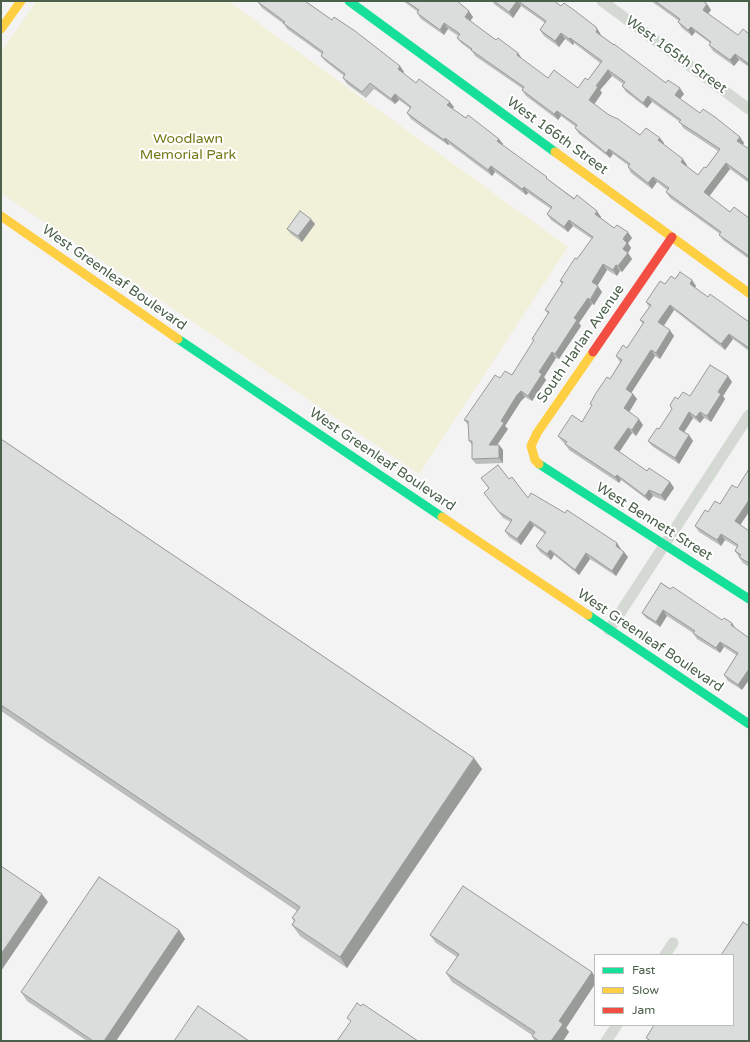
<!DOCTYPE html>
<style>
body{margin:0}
#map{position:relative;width:750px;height:1042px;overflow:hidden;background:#f3f3f3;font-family:"Varela Round",sans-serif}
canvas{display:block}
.frame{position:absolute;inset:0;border:2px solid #4a604a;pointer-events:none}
.legend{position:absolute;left:594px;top:954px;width:140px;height:72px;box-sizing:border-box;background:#fff;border:1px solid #b7bfb7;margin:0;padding:5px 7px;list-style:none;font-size:12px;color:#4a604a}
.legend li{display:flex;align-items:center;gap:8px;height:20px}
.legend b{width:20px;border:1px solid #b7bfb7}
</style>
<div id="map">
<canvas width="750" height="1042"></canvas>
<div class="frame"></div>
<ul class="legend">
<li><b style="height:5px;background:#16e098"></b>Fast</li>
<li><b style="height:5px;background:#ffcf43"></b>Slow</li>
<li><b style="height:5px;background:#f24e42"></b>Jam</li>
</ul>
</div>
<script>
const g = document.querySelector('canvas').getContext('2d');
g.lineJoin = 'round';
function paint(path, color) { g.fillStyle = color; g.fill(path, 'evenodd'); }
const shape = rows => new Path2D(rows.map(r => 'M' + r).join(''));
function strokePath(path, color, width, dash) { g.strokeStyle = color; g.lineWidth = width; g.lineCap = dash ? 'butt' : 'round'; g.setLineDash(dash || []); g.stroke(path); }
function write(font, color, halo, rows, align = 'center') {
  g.font = font + ' "Varela Round",sans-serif'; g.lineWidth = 4; g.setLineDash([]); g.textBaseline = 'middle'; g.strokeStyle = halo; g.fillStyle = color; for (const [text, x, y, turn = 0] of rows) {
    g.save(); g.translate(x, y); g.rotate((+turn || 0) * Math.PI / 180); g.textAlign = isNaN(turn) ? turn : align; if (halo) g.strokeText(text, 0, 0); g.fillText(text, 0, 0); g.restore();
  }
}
const green = shape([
 [37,1,228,1,568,247,419,474,1,193,1,52]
]);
const street = shape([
 [602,1,749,109],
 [609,630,749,415],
 [665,955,673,943],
 [606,1041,617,1025]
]);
const fast = shape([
 [349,1,555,152],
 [178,339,442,517],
 [539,464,749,599],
 [588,615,749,724]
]);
const slow = shape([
 [1,29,21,1],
 [555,152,749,293],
 [1,216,178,339],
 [539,464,535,460,531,446,537,433,593,352],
 [442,517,588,615]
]);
const jam = shape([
 [593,352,672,237]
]);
const wall = shape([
 [257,1,308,1,307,2,332,20,400,66,404,72,403,73,416,83,454,107,453,109,503,144,502,145,550,181,601,217,601,218,614,228,632,238,628,243,631,248,628,253,632,259,622,272,620,271,617,276,607,270,597,286,602,292,594,305,592,304,579,323,581,326,559,359,556,358,544,377,546,380,532,401,525,397,521,401,505,426,508,429,497,445,499,445,503,450,503,463,476,464,472,459,472,445,469,441,469,426,464,420,500,378,512,375,534,341,532,339,548,314,545,310,562,284,560,281,577,259,592,239,573,226,568,232,551,220,547,214,551,209,528,193,526,195,495,172,492,176,449,144,448,145,423,128,411,119,407,113,410,108,399,100,395,104,374,89,366,98,347,84,343,78,344,76,325,61,321,56,322,54,287,29,284,24,262,8],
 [403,1,457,1,473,17,470,21,496,40,518,53,522,59,548,78,578,88,588,80,600,63,574,43,573,45,565,39,559,47,544,36,540,30,545,23,521,6,513,18,494,4,492,1,554,1,666,83,684,94,680,99,700,113,740,137,744,143,743,145,749,149,749,183,730,169,709,196,730,212,749,218,749,259,723,240,719,235,720,234,670,198,666,192,667,190,657,182,652,189,631,173,628,167,629,166,613,154,610,158,579,134,575,128,576,127,561,116,558,120,526,96,522,90,523,89,475,56,472,51,461,43,457,38,458,36,448,29,444,35,421,19,417,13,418,12],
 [612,76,623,84,622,86,626,92,647,108,652,102,680,122,683,128,718,151,706,168,698,175,686,166,687,165,663,144,664,143,640,135,609,115,594,104,602,93,600,90],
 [651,1,703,1,707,4,711,10,708,14,738,35,748,33,749,31,749,67,739,60,734,66,713,51,709,45,710,43,695,32,692,36,682,28,678,22,679,21],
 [315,224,302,242,291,234,287,229],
 [675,279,692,280,696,286,695,288,708,297,749,322,749,351,733,339,725,350,674,310,664,326,674,336,660,359,655,356,631,393,633,394,637,399,629,412,643,425,636,436,632,433,619,452,647,471,670,482,674,488,665,501,653,496,649,501,621,480,619,483,569,450,565,444,562,441,558,436,582,422,592,406,590,404,610,379,620,362,616,356,627,348,643,324,640,320,649,307,646,302,665,284],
 [728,376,732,382,723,396,725,399,711,422,704,418,700,423,693,418,684,432,689,435,693,441,679,464,652,446,648,441,690,396],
 [1,439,474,758,482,769,347,968,300,936,292,925,294,921,292,918,297,911,1,711],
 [481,478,509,479,528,498,621,549,621,550,624,552,628,557,616,576,590,559,579,575,554,555,551,560,540,552,536,546,545,534,534,526,521,545,509,537,505,531,511,522,503,518,484,493,489,489],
 [737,488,740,525,749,531,749,567,743,563,735,551,737,547,725,540,721,546,699,532,695,526,708,512,720,504],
 [661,583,736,629,742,690,728,681,724,675,736,655,724,647,720,653,697,639,693,633,667,616,660,627,646,618,642,613],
 [179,930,185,939,116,1041,87,1041,27,1001,21,992],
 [430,935,592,972,595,977,595,984,566,1028,569,1032,563,1041,535,1041,532,1036,532,1035,452,982,446,973,457,957,436,943]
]);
const shadedWall = shape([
 [517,1,518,1,521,6,513,18,509,12],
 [707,4,711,10,707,15,703,10],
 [469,11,473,17,469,23,465,17],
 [444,23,448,29,444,35,440,30],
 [596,27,600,33,601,36,596,32],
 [691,27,695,32,692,36,688,30],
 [561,33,565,39,559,47,555,41],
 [570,38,574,43,573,45,569,39],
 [518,53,522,59,521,61,517,55],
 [735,54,739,60,734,66,730,60],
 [400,66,404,72,401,75,398,69],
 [608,70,612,76,600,90,602,93,593,106,589,100,596,86],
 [680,88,684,94,679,100,675,95],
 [395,94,399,100,395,104,391,99],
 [648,96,652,102,647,108,643,103],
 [450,102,454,107,451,110,447,105],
 [557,111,561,116,558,120,554,114],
 [740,137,744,143,741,146,737,141],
 [445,138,449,144,448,145,444,140],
 [660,138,664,143,662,146,658,140],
 [499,139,503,144,501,147,497,141],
 [609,149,613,154,610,158,606,153],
 [683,159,687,165,685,168,681,162],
 [726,163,730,169,708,198,704,192],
 [491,166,495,172,492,176,488,170],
 [653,177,657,182,652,189,648,183],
 [524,187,528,193,526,195,522,189],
 [597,211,601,217,599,220,595,214],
 [311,219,315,224,302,242,298,236],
 [569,220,573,226,568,232,564,227],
 [628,232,632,238,628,243,631,248,628,253,632,259,622,272,618,266,623,249,623,239],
 [603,264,607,270,596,288,592,282],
 [616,265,620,271,617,276,613,270],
 [692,280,696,286,694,289,690,284],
 [598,286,602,292,594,305,590,300],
 [588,298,592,304,579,323,581,326,559,359,555,354,574,318],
 [670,305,674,310,662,328,658,322],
 [670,330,674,336,660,359,656,353],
 [729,334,733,339,725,350,721,344],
 [651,350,655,356,630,395,626,389],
 [552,352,556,358,544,377,546,380,532,401,528,396,539,372],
 [728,376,732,382,723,396,725,399,711,422,707,416,718,392],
 [521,391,525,397,521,401,505,426,508,429,493,451,489,445,501,421,517,395],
 [633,394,637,399,628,414,624,408],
 [689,412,693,418,683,434,679,429],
 [700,412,704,418,700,423,696,417],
 [639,419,643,425,636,436,632,430],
 [628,428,632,433,618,454,614,448],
 [689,435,693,441,679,464,675,458],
 [499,445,503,450,503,463,499,458],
 [617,475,621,480,619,483,615,477],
 [670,482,674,488,665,501,661,495],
 [649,490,653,496,649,501,645,496],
 [749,500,749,512,739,527,735,521],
 [530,521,534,526,521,545,517,539],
 [721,534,725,540,721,546,717,540],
 [617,543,621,549,620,552,616,546],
 [550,550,554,555,551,560,547,554],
 [624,552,628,557,616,576,612,571],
 [586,553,590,559,579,575,575,570],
 [663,610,667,616,660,627,656,622],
 [732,623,736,629,731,625],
 [720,642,724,647,720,653,716,648],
 [749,669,749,680,742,690,738,685],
 [474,758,482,769,347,968,340,957],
 [42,894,48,902,1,971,1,954],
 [179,930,185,939,116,1041,104,1041],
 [592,972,595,977,595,984,566,1028,569,1032,563,1041,551,1041,559,1021]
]);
const building = shape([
 [259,1,305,1,332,20,334,17,355,31,400,66,398,69,416,83,419,79,450,102,447,105,466,118,468,115,499,139,497,141,547,177,546,178,574,199,577,195,597,211,595,214,614,228,617,225,628,232,623,239,627,243,623,249,628,253,618,266,616,265,613,270,603,264,592,282,598,286,590,300,588,298,574,318,577,320,555,354,552,352,539,372,542,374,528,396,521,391,517,395,501,421,504,423,489,445,499,445,499,458,472,459,472,441,469,441,468,421,464,420,495,375,500,378,505,371,512,375,534,340,532,339,549,312,545,310,563,282,560,281,575,258,577,259,593,237,569,220,564,227,547,214,552,207,524,187,522,189,491,166,488,170,445,138,444,140,419,122,407,113,411,107,395,94,391,99,370,83,362,92,343,78,345,74,321,56,323,52,283,23,285,22,258,2,259,1],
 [406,1,457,1,469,11,465,17,496,40,498,38,518,53,517,55,548,78,554,70,578,88,585,78,588,80,602,61,570,38,569,39,561,33,555,41,540,30,546,21,518,1,554,1,561,6,564,3,574,10,596,27,597,30,596,32,614,45,614,44,666,83,668,80,680,88,675,95,700,113,703,109,715,117,740,137,737,141,749,149,749,180,726,163,704,192,730,212,734,207,749,218,749,256,719,235,721,232,666,192,669,188,653,177,648,183,628,167,630,164,609,149,606,153,575,128,577,125,557,111,554,114,522,90,524,87,471,50,472,49,457,38,460,34,444,23,440,30,417,13,419,10,406,1],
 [608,70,625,82,622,86,643,103,648,96,681,120,679,122,720,149,706,168,704,167,698,175,681,162,683,159,658,140,660,138,646,128,640,135,618,119,609,115,589,100,598,87,596,86,608,70],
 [494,1,517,1,509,12,494,1],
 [655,1,703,1,707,4,703,10,738,35,743,29,748,33,749,31,749,64,735,54,730,60,709,45,711,42,691,27,688,30,678,22,680,19,655,1],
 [300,211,311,219,298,236,287,229,300,211],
 [680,272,692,280,690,284,708,297,710,294,749,322,749,348,729,334,721,344,670,305,658,322,670,330,656,353,651,350,626,389,633,394,624,408,639,419,632,430,628,428,614,448,647,471,649,468,670,482,661,495,649,490,645,496,617,475,615,477,565,444,567,442,558,436,572,415,582,422,592,405,590,404,596,393,607,377,610,379,622,360,616,356,623,345,627,348,644,322,640,320,651,305,646,302,660,281,665,284,671,276,675,279,680,272],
 [710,365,728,376,718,392,721,394,707,416,700,412,696,417,689,412,679,429,689,435,675,458,648,441,657,428,659,429,672,409,670,405,675,397,678,399,683,392,690,396,710,365],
 [1,439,474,758,340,957,292,925,295,920,292,918,300,907,1,705,1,439],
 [498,465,509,479,512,477,528,498,531,493,565,513,567,510,617,543,616,546,624,552,612,571,586,553,575,570,550,550,547,554,536,546,546,532,530,521,517,539,505,531,512,520,499,512,484,493,489,488,481,478,498,465],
 [749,469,749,500,735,521,749,531,749,563,739,557,741,555,735,551,738,545,721,534,717,540,695,526,705,510,708,512,715,501,720,504,732,485,737,488,749,469],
 [661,583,670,589,673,587,722,620,724,618,732,623,731,625,749,638,749,669,738,685,724,675,738,653,720,642,716,648,693,633,695,631,663,610,656,622,642,613,661,583],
 [1,866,42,894,1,954,1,866],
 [99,877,179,930,104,1041,93,1041,21,992,99,877],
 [463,886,592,972,559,1021,563,1024,551,1041,539,1041,532,1036,535,1032,446,973,459,954,430,935,463,886],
 [743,922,749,926,749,1041,651,1041,646,1038,654,1025,733,1025,733,955,721,955,743,922],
 [357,1003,361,1006,363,1004,418,1041,337,1041,351,1021,347,1018,357,1003],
 [198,1006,249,1041,174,1041,198,1006]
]);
const streetNames = [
 ["West 165th Street",676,55,36],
 ["West 166th Street",557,136,36],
 ["West Greenleaf Boulevard",114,278,35],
 ["South Harlan Avenue",581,344,-55],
 ["West Greenleaf Boulevard",382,460,34],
 ["West Bennett Street",654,522,32],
 ["West Greenleaf Boulevard",650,641,34]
];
const parkNames = [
 ["Woodlawn",188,139],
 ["Memorial Park",188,155]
];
paint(green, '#f1f0d8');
strokePath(street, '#d4d9d4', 11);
strokePath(fast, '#16e098', 9);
strokePath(slow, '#ffcf43', 9);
strokePath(jam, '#f24e42', 9);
paint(wall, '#bbbebc');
paint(shadedWall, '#999b99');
paint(building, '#dadddb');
strokePath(building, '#999b99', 1);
write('14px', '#4a604a', '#fff', streetNames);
write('14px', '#747817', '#fff', parkNames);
</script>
